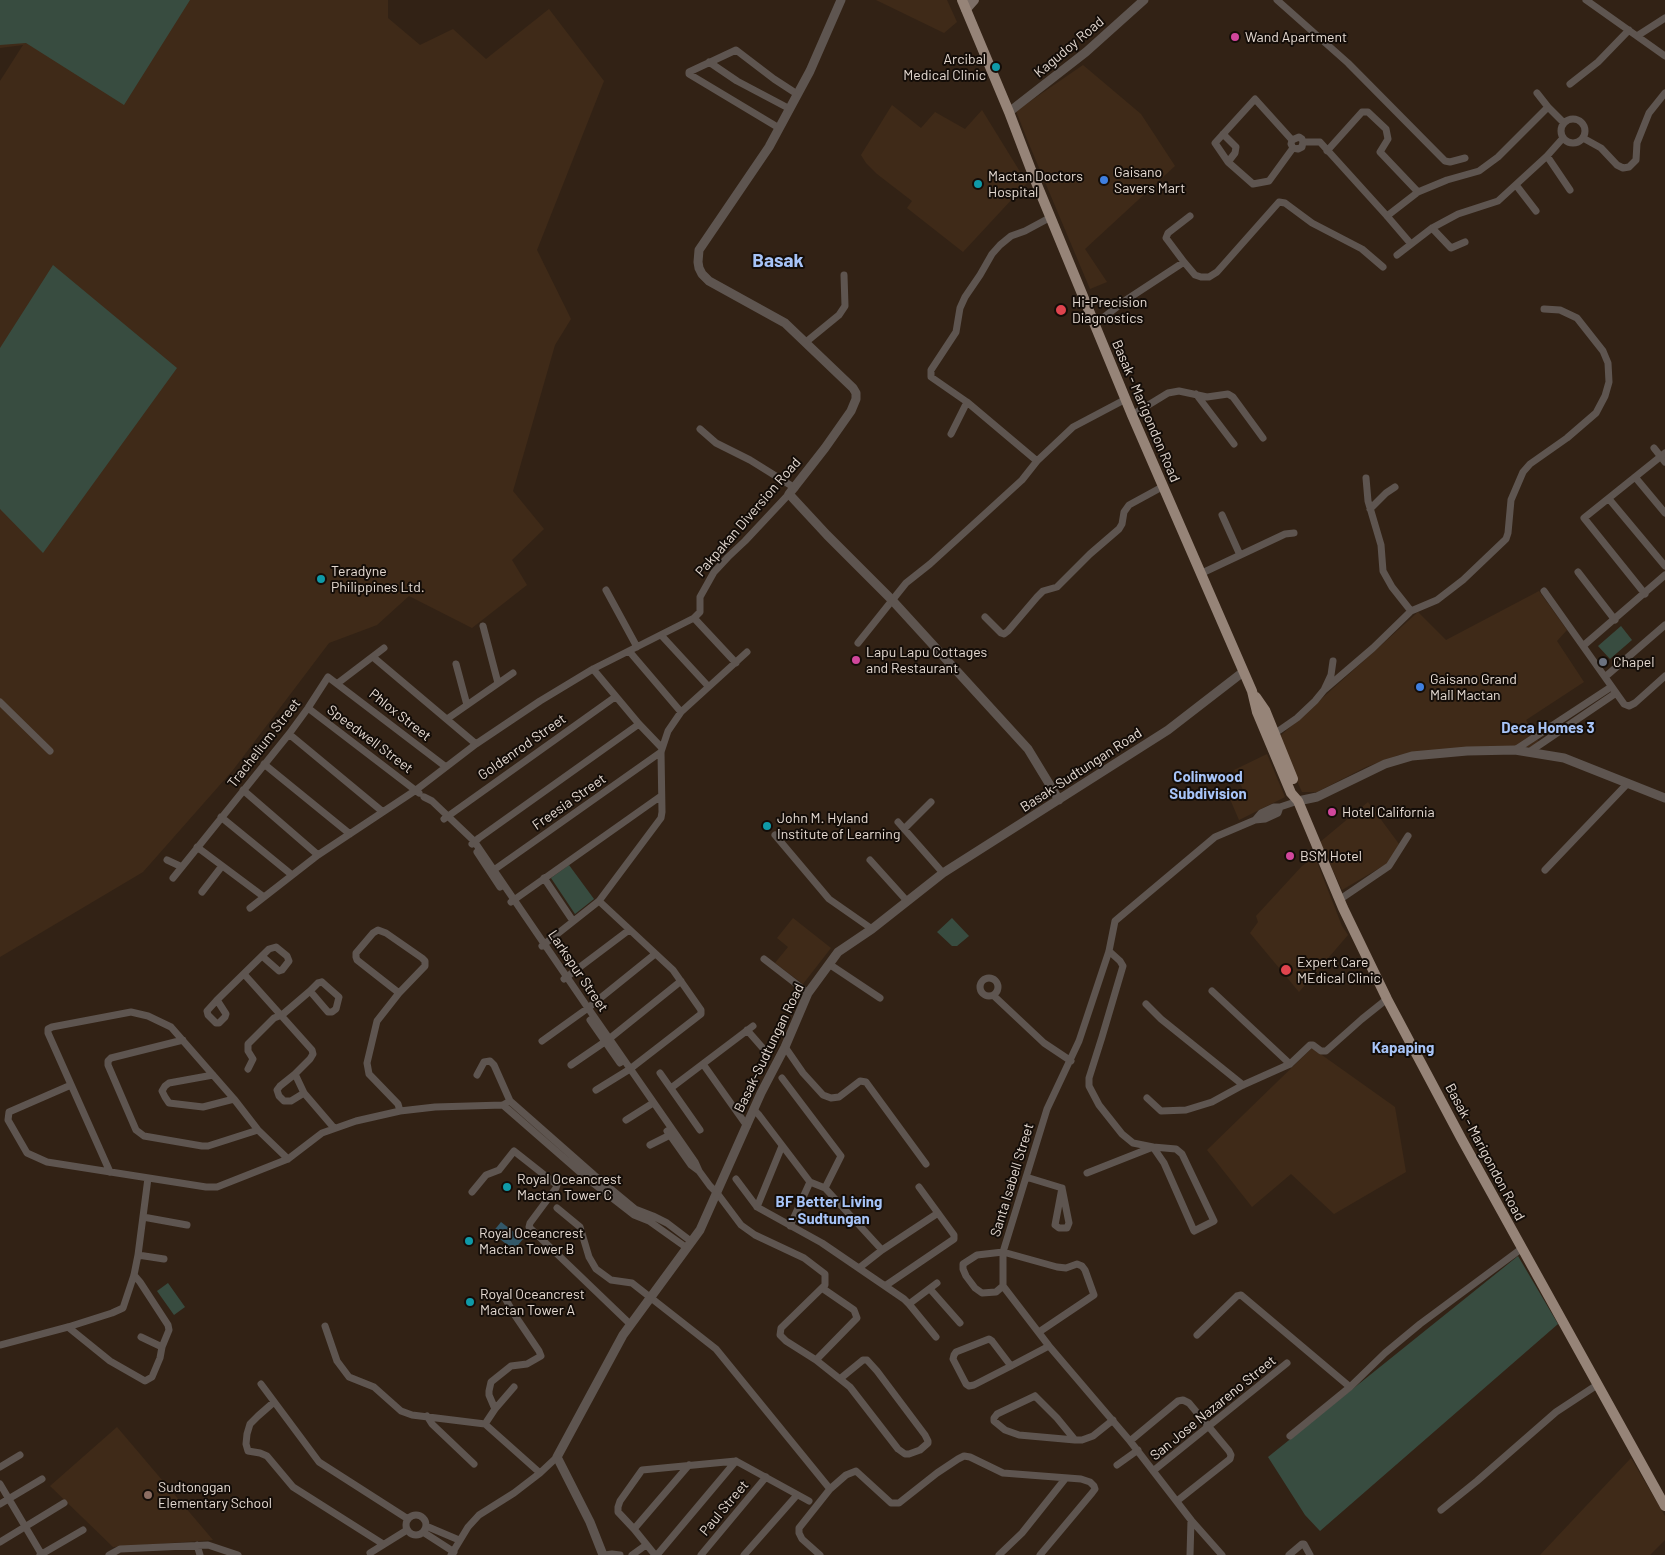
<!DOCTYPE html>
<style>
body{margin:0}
canvas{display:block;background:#322215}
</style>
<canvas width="1665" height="1555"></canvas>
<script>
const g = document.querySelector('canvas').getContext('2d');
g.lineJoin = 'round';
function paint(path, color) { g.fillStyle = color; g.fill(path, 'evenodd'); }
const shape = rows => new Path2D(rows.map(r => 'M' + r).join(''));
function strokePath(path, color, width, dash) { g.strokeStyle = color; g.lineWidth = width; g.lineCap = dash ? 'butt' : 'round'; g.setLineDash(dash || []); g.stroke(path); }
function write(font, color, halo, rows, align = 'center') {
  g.font = font + ' Barlow,sans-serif'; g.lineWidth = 4; g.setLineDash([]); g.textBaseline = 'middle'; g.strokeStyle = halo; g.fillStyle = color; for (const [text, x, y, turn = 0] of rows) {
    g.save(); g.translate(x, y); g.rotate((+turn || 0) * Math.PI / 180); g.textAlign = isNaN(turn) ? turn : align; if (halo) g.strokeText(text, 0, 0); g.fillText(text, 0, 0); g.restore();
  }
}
const built = shape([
 [0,0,388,0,388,18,420,45,453,29,486,59,549,9,604,81,537,250,571,319,555,345,513,491,544,529,512,560,527,585,472,628,409,596,377,625,329,643,233,770,143,872,0,957,0,81,23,45,0,48],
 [876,0,947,0,957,22,944,33],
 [1083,65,1141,114,1175,166,1085,249,1107,282,1090,289,1029,144,1016,111],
 [892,105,921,128,935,112,965,129,982,110,1027,183,963,252,907,208,912,201,877,174,866,163,861,155],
 [1539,591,1567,630,1557,641,1584,682,1526,720,1542,747,1509,747,1399,755,1366,767,1317,792,1302,792,1278,738,1418,612,1446,640],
 [1267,754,1285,797,1239,820,1230,799,1244,792,1234,770],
 [1368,802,1399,844,1388,863,1342,890,1320,842],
 [1315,857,1342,926,1348,935,1299,992,1250,933,1258,922,1256,916,1302,866],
 [793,918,831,948,803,984,775,963,788,947,777,938],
 [1312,1048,1395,1107,1406,1172,1334,1214,1291,1174,1252,1207,1207,1150],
 [117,1427,213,1540,113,1547,50,1486],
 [1631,1458,1665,1516,1665,1540,1650,1555,1540,1555]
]);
const green = shape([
 [0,0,190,0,124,105,26,43,0,45],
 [53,265,177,368,43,553,0,509,0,348],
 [1621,626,1632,640,1610,659,1598,646],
 [569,865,594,899,575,914,551,878],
 [952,918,969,936,957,946,952,946,937,932],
 [1518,1256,1558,1324,1320,1531,1305,1515,1268,1457],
 [168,1283,185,1307,174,1315,157,1291]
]);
const water = shape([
 [501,1222,523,1239,514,1250,492,1233]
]);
const minor = shape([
 [1277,0,1348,63,1445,161,1450,162,1465,158],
 [1586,0,1665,56],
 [1637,36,1665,18],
 [709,62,737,81,790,109],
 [1570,84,1598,62,1629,30],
 [1548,107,1564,123],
 '1561 131a12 12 0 1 1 24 0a12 12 0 1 1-24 0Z',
 [779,128,689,74,689,72,736,50,774,79,797,94],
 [1223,134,1236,147,1235,153,1228,162],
 [1563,138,1547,156,1570,190],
 [1583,138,1601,148,1617,165,1623,168,1629,167,1636,160,1637,143,1649,113,1665,93],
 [1292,140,1299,137,1302,139,1303,142,1302,147,1298,149,1293,148,1291,144,1292,140,1255,99,1215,143,1228,162,1253,184,1269,181,1293,148],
 [1303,142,1320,142,1387,216,1411,244],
 [1327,151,1362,112,1368,112,1386,129,1388,139,1380,152,1418,192],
 [1516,185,1536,211],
 [1190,216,1168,233,1166,238,1184,262,1195,275,1201,277,1209,277,1217,272,1279,202,1285,203,1312,223,1362,249,1383,267],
 [1387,216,1418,192,1447,180,1479,171,1498,157,1548,107,1537,93],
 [1432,228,1451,248,1465,242],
 [1397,255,1432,228,1458,214,1498,201,1547,156],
 [1095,324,1126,300,1184,262],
 [806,342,839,315,845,306,844,275],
 [1196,394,1234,444],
 [1132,415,1168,393,1179,391,1207,397,1228,394,1233,397,1263,438],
 [700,429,716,443,750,460,795,488],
 [951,434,967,402],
 [1654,448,1665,462],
 [1037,461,967,402,931,377,931,370,956,332,960,308,965,297,980,275,992,254,1000,245,1011,236,1025,231,1051,217],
 [1635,477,1665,513],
 [1366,478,1368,501,1381,545,1383,571,1392,587,1411,611],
 [1609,499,1665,566],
 [1370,509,1386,493,1395,487],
 [1222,515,1240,555],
 [1578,572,1615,620],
 [1200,574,1285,534,1294,533],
 [606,590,637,647],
 [1544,591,1624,704,1629,706,1635,703,1665,676],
 [1645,594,1584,518,1665,453],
 [985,617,1001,633,1004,634,1008,631,1037,597,1043,591,1057,587,1090,554,1119,529,1122,524,1124,512,1129,505,1162,487],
 [694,618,736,663],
 [483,626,498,683],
 [661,635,708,686],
 [858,643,906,583,930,564,1022,480,1037,461,1073,427,1126,399],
 [1583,646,1665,575],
 [629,651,681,712],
 [373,657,476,744],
 [456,664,467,705],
 [593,669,639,724,661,747],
 [1605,677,1665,625],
 [338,683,384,648],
 [1324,690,1373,648,1411,611,1437,600,1463,580,1506,539,1508,533,1511,500,1523,472,1530,464,1567,438,1596,413,1605,396,1609,382,1608,363,1603,351,1577,318,1560,310,1544,309],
 [0,702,50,751],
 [308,708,419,793],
 [447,719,513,673],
 [289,734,383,812],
 [1274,734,1297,718,1315,701,1324,690,1331,675,1333,661],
 [1515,750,1611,687],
 [1529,752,1616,693],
 [264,764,350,834],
 [243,790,318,855],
 [424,797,432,801,474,841,588,1008,695,1162,699,1171,710,1186,717,1193,741,1225,755,1235,804,1258,825,1274,825,1285,781,1328,780,1335,786,1341,816,1360,850,1387,898,1449,905,1454,909,1454,920,1450,928,1443,928,1441,925,1435,877,1371,867,1360,863,1360,841,1378],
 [221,817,292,875],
 [444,819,615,697],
 [1255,820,1261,813,1274,807,1280,807,1298,801],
 [898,822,943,873],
 [904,829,931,802],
 [775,835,829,899,872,929],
 [472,844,479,838,639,724],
 [197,847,264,897],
 [477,852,500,887],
 [167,860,182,867],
 [870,860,907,901],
 [1545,870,1628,783],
 [491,872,661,752],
 [173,878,289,734,308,708,328,677,446,767],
 [544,878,573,921],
 [202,892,222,866],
 [1339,900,1389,866,1408,836],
 [511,902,661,796],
 [250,908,318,855,416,790,476,744,540,701,593,669,694,618,700,612,700,597,714,572,728,557,745,541,789,494],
 [542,946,599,901,661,818,662,812,661,752,668,731,681,712,747,652],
 [764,959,808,993],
 [829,964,880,998],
 [244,974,312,1050,313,1054,310,1059,295,1074,304,1093,334,1128],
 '980 987a9 9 0 1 1 18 0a9 9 0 1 1-18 0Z',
 [564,979,629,930],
 [322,982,339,997,336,1009,332,1012,328,1012,310,991,318,983,322,982],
 [1212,991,1290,1064],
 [399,993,357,960,356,957,356,953,373,933,378,930,386,933,422,958,425,961,425,966,399,993,377,1021,367,1063,369,1074,398,1104,400,1111],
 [994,996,1044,1043,1071,1061],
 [217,1000,269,949,276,947,287,956,289,961,282,970,279,971,262,956],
 [217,1000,226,1014,225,1017,219,1023,216,1023,208,1015,207,1011,217,1000],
 [1146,1004,1161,1019,1243,1085],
 [590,1020,620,1063],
 [747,1030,768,1054],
 [183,1040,111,1058,108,1061,108,1065,136,1130,144,1136,202,1146,208,1146,258,1130],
 [542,1041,588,1008,655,954],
 [785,1047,803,1073,823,1095,831,1098,839,1097,860,1081,866,1082,926,1164],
 [703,1064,747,1126],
 [571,1065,609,1039,681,981],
 [248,1069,253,1059,248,1051,248,1044,274,1018,282,1015,310,991],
 [660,1073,700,1130],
 [295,1074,280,1086,277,1090,279,1096,284,1101,291,1101,304,1093],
 [213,1075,169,1083,165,1086,162,1091,165,1097,169,1103,203,1107,234,1099],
 [477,1075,484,1062,490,1061,494,1065,510,1101,594,1175,635,1209,653,1216,667,1223,692,1242],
 [782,1078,841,1156,825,1188],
 [71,1085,9,1112,8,1120,27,1153,47,1162,206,1187,217,1187,288,1159,322,1133,356,1121,400,1111,435,1107,503,1105,510,1101],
 [671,1088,753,1026],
 [596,1090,630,1069,701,1014,701,1010,673,970,599,901],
 [1147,1098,1161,1111,1186,1110,1212,1102,1243,1085,1290,1064,1310,1045,1313,1045,1321,1051,1326,1051,1362,1019,1387,999],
 [503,1105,589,1180,634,1215,649,1221,687,1248],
 [754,1110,759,1115,810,1182,825,1188,882,1250],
 [626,1120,653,1103],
 [667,1131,691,1165,699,1171],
 [650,1145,674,1133],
 [110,1172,48,1033,48,1029,52,1027,131,1012,148,1016,171,1027,234,1099,258,1130,288,1159],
 [1087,1173,1153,1147,1176,1149,1182,1154,1214,1221,1194,1231,1164,1163,1153,1147,1133,1143,1122,1134,1099,1105,1089,1086,1089,1078,1102,1037,1123,966,1120,961,1109,951],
 [1026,1177,1062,1188],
 [736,1179,757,1207,822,1243,904,1299,909,1304,937,1283],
 [1062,1188,1069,1223,1067,1228,1059,1228,1055,1225,1062,1188],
 [472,1192,486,1175,499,1170,514,1151,557,1185,556,1188,530,1223,529,1227,630,1324],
 [757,1207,782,1146],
 [557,1208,580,1227,589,1257,596,1269,611,1280,632,1283,716,1349,830,1489],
 [143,1217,187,1225],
 [790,1226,810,1182],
 [138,1255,164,1259],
 [859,1268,882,1250,938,1213],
 [885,1286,954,1239,954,1235,919,1187],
 [1003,1286,996,1292,982,1293,975,1288,966,1276,963,1269,963,1264,977,1255,1003,1252,1057,1267,1066,1268,1077,1264,1082,1266,1085,1270,1094,1295,1039,1332],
 [930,1289,960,1323],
 [909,1304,936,1337],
 [325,1326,337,1361,349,1377,374,1387,401,1411,412,1415,485,1424,540,1473],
 [68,1327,110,1361,145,1381,152,1377,160,1358,162,1347,169,1330,168,1325,140,1282,134,1275],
 [1197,1335,1237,1296,1241,1295,1350,1387],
 [141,1337,162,1347],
 [0,1345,68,1327,112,1313,123,1308,134,1275,138,1255,148,1178],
 [816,1360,857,1318,854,1310,822,1288],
 [1011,1366,992,1341,989,1339,956,1352,954,1355,953,1359,966,1384,969,1386,974,1385,1011,1366,1049,1346],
 [261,1384,319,1462,408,1519],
 [1035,1396,1057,1418,1075,1440,1019,1435,1005,1430,994,1421,994,1418,997,1414,1035,1396],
 [274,1402,258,1416,250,1424,247,1434,246,1444,248,1451,260,1453,267,1456,293,1487,383,1544],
 [495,1409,514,1387],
 [427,1416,432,1424,474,1464],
 [485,1424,495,1409,489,1395,489,1391,491,1382,511,1366,527,1364,541,1356,539,1351,514,1314,505,1298],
 [1290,1436,1350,1387,1385,1353,1420,1324,1521,1249],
 [1075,1440,1082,1440,1093,1436,1113,1420],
 [1130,1441,1178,1401,1183,1400,1189,1403,1229,1451,1231,1455,1230,1459,1177,1501],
 [1117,1465,1138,1450],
 [0,1467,20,1455],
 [1153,1471,1287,1363],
 [0,1484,42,1555],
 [0,1504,42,1479],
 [1441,1510,1477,1481,1556,1412,1597,1385],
 '406 1525a10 10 0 1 1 20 0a10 10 0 1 1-20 0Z',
 [426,1526,459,1540],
 [634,1529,689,1465],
 [423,1532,454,1552],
 [0,1542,64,1503],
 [197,1545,200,1555],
 [370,1553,407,1530],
 [40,1555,83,1530],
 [109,1555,120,1549,208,1545,238,1555],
 [451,1555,468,1527,479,1515,514,1493,540,1473,557,1457],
 [605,1555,612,1554,620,1555],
 [632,1555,646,1545],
 [655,1555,634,1529,618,1512,618,1507,620,1501,642,1470,736,1461,809,1501],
 [657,1555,736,1461],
 [701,1555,766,1477],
 [744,1555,797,1495],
 [820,1555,802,1539,799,1533,799,1528,830,1489,846,1475,856,1471,891,1503,899,1503,937,1473,958,1459,964,1456,970,1457,1003,1473,1081,1479,1090,1482,1094,1486,1095,1489,1092,1493,1040,1555],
 [999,1555,1022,1533,1065,1479],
 [1190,1555,1191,1520],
 [1222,1555,1191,1520,1130,1441,1049,1346,1003,1286,1003,1252,1047,1109,1079,1041,1109,951,1115,921,1215,837,1255,820,1265,819,1278,813,1280,807],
 [1289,1555,1302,1544,1304,1544,1310,1555]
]);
const tertiary = shape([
 [841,0,810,71,769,147,699,250,698,262,699,268,702,274,709,281,785,323,853,388,856,393,856,399,851,411,825,448,789,494,827,535,892,600,1028,749,1059,800],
 [1009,112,1086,52,1144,0],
 [1298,801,1317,797,1385,764,1412,756,1467,751,1515,750,1564,758,1665,798],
 [603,1555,590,1522,557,1457,623,1335,700,1230,761,1093,785,1047,808,993,838,952,872,929,943,873,1168,730,1243,672]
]);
const secondary = shape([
 [966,9,974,0]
]);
const primary = shape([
 [962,0,1009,112,1033,175,1132,415,1252,691,1257,712,1291,793,1298,801,1343,908,1387,999,1461,1138,1665,1506],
 [1256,697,1265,710,1293,779]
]);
const markers = [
 [1235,37,5,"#d1479c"],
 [996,67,5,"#0f9aa8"],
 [1104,180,5,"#3f7fe0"],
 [978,184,5,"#0f9aa8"],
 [1061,310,6,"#e0444e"],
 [321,579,5,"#0f9aa8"],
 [856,660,5,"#d1479c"],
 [1603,662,5,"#6b7280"],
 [1420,687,5,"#3f7fe0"],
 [1332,812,5,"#d1479c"],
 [767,826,5,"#0f9aa8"],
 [1290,856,5,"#d1479c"],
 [1286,970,6,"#e0444e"],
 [507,1187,5,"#0f9aa8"],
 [469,1241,5,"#0f9aa8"],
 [470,1302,5,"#0f9aa8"],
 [148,1495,5,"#8d6e63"]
];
const poiNames = [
 ["Wand Apartment",1245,37],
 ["Arcibal",986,59,"right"],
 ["Medical Clinic",986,75,"right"],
 ["Gaisano",1114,172],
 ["Savers Mart",1114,188],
 ["Mactan Doctors",988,176],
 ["Hospital",988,192],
 ["Hi-Precision",1072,302],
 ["Diagnostics",1072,318],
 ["Teradyne",331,571],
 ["Philippines Ltd.",331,587],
 ["Lapu Lapu Cottages",866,652],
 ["and Restaurant",866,668],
 ["Chapel",1613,662],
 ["Gaisano Grand",1430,679],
 ["Mall Mactan",1430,695],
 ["Hotel California",1342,812],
 ["John M. Hyland",777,818],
 ["Institute of Learning",777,834],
 ["BSM Hotel",1300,856],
 ["Expert Care",1297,962],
 ["MEdical Clinic",1297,978],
 ["Royal Oceancrest",517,1179],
 ["Mactan Tower C",517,1195],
 ["Royal Oceancrest",479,1233],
 ["Mactan Tower B",479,1249],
 ["Royal Oceancrest",480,1294],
 ["Mactan Tower A",480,1310],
 ["Sudtonggan",158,1487],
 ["Elementary School",158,1503]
];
const streetNames = [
 ["Kagudoy Road",1069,47,-40],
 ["Basak - Marigondon Road",1146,411,67],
 ["Pakpakan Diversion Road",748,517,-49],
 ["Phlox Street",400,715,38],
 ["Speedwell Street",370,739,37],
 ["Trachelium Street",264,743,-52],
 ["Goldenrod Street",522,747,-35],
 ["Basak-Sudtungan Road",1081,770,-33],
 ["Freesia Street",569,802,-35],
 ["Larkspur Street",578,971,56],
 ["Basak-Sudtungan Road",769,1048,-64],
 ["Basak - Marigondon Road",1485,1152,62],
 ["Santa Isabell Street",1012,1180,-73],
 ["San Jose Nazareno Street",1213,1408,-39],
 ["Paul Street",724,1508,-50]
];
const neighbourhoodNames = [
 ["Deca Homes 3",1548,728],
 ["Colinwood",1208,777],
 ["Subdivision",1208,794],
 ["Kapaping",1403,1048],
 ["BF Better Living",829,1202],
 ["- Sudtungan",829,1219]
];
const districtNames = [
 ["Basak",778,261]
];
paint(built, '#3f2a18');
paint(green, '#384c40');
paint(water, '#335869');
strokePath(minor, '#5e5550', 7);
strokePath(tertiary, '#5e5550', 9);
strokePath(secondary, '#7d6f67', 10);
strokePath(primary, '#968478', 10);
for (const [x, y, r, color] of markers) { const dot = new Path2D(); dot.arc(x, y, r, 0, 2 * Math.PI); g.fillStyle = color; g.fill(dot); strokePath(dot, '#140d08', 2); }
write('14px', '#e5dad2', '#140d08', poiNames, 'left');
write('14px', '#e5dad2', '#140d08', streetNames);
write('bold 15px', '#a7c4f8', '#140d08', neighbourhoodNames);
write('bold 19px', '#a7c4f8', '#140d08', districtNames);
</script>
